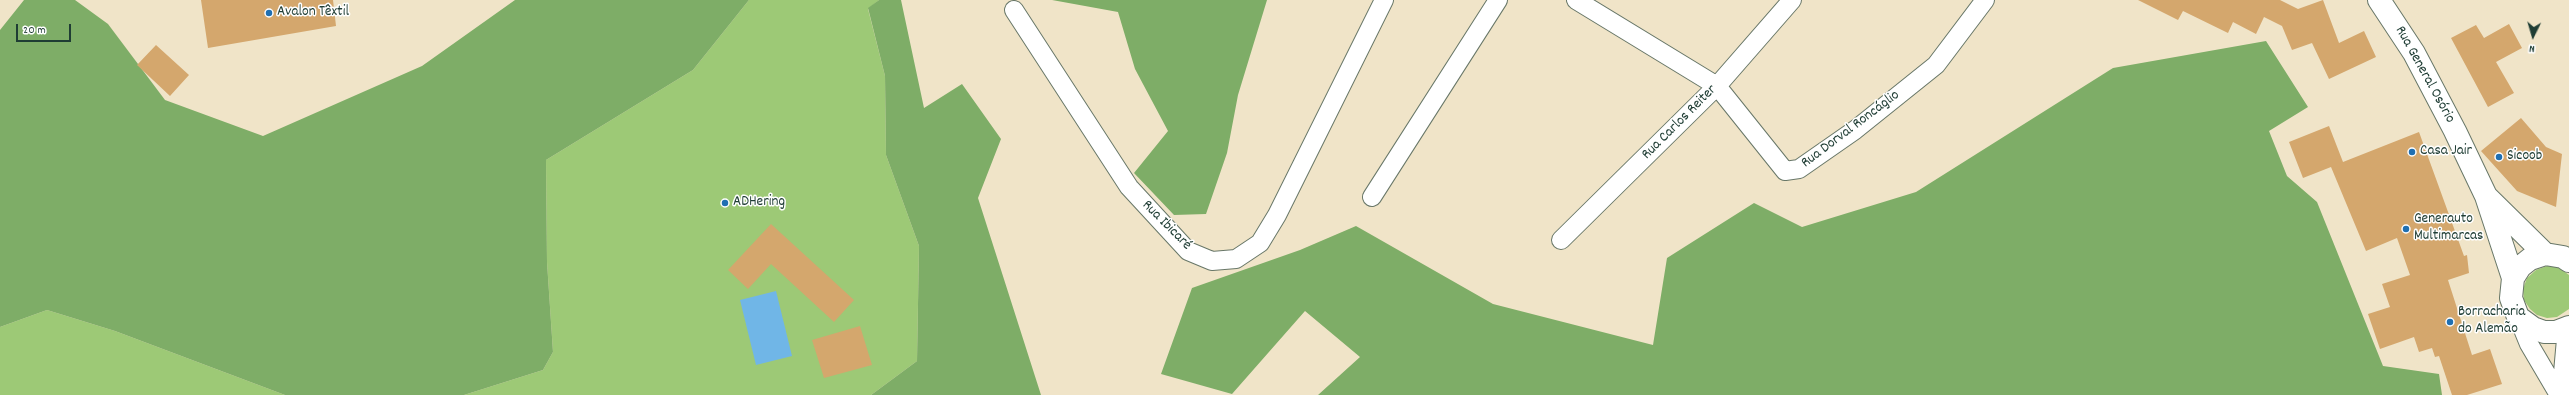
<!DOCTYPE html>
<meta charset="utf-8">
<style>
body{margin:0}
#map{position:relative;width:2569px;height:395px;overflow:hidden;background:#f0e4c8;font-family:Dekko,sans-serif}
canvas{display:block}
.north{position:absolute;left:2513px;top:16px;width:40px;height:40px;-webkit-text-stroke:3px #fff;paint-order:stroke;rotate:185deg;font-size:11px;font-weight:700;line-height:16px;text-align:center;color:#1f3d34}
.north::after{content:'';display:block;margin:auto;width:14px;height:18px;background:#1f3d34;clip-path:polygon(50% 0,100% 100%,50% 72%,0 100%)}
.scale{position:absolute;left:16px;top:24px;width:55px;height:18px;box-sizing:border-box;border:2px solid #1f3d34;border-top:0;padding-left:5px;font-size:12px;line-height:14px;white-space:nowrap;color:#1f3d34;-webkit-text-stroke:3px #fff;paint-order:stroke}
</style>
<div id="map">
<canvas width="2569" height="395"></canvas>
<div class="north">N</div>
<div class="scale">20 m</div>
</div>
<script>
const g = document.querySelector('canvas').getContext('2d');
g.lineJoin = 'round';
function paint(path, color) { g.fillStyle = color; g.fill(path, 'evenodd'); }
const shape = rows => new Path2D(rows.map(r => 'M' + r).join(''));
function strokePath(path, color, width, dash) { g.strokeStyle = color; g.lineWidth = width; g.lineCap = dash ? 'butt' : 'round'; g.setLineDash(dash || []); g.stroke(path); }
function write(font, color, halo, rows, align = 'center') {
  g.font = font + ' Dekko,sans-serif'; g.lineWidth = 3; g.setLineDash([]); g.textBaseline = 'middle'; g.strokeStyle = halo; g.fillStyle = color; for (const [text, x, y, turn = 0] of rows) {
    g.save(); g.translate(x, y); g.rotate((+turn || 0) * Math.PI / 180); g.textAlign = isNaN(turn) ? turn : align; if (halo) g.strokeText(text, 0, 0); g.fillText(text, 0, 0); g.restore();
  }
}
const green = shape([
 [749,0,879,0,868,9,885,76,886,155,919,246,917,361,871,395,464,395,543,370,553,352,547,262,546,160,693,70],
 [2547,266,2558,267,2569,275,2569,309,2557,317,2547,318,2537,315,2530,309,2524,300,2523,289,2527,278,2536,270],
 [47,310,115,331,285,395,0,395,0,327]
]);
const forest = shape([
 [24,0,75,0,108,24,165,100,263,136,422,66,515,0,749,0,693,70,546,160,547,262,553,352,543,370,464,395,285,395,115,331,47,310,0,327,0,30],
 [879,0,901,0,924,108,962,84,1001,139,978,198,1041,395,871,395,917,361,919,246,886,155,885,76,868,8],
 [1052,0,1267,0,1238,95,1227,153,1206,214,1174,215,1134,173,1168,131,1135,69,1118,12],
 [2266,41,2308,107,2269,131,2287,176,2317,202,2383,366,2439,374,2442,395,1318,395,1360,357,1305,311,1232,394,1161,374,1192,288,1300,250,1356,226,1493,304,1653,345,1667,258,1754,203,1802,227,1916,192,2113,68]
]);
const water = shape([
 [776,291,792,356,756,365,740,300]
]);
const building = shape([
 [201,0,333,0,336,26,208,48],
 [2138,0,2280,0,2298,9,2323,0,2339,43,2364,31,2376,57,2329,79,2312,43,2292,50,2282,26,2264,17,2256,34,2233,22,2228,33,2183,11,2178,20],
 [2509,24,2522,48,2496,62,2514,93,2488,107,2451,38,2476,25,2484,38],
 [156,45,189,75,170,96,137,65],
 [2521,118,2546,147,2562,154,2556,207,2517,191,2481,151],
 [2329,126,2343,162,2419,132,2464,256,2467,255,2469,273,2448,280,2472,355,2490,349,2502,384,2467,395,2452,395,2439,356,2435,357,2432,348,2419,352,2414,337,2380,349,2368,314,2390,307,2382,284,2410,275,2397,238,2366,251,2331,167,2303,178,2289,142],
 [771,224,854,300,834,322,771,264,748,289,728,270],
 [860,326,872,365,824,378,812,340]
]);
const minor = shape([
 [1576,0,1717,86,1785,171,1799,169,1855,130,1936,65,1985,0],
 [1014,10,1129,187,1188,251,1212,261,1236,259,1260,243,1277,215,1384,0],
 [1372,197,1498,0],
 [1561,240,1717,86,1792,0],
 [2518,317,2529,344,2559,395],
 [2561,395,2567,328]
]);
const major = shape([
 [2379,0,2414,53,2455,131,2486,196,2513,278],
 [2487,197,2545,254],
 [2569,261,2563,257,2545,254,2530,259,2520,267,2513,278,2511,298,2518,317,2533,328,2544,332,2556,332,2569,327]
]);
const markers = [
 [269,13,4,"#1f6fb2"],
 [2412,152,4,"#1f6fb2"],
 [2499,157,4,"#1f6fb2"],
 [725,203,4,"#1f6fb2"],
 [2406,229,4,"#1f6fb2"],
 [2450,322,4,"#1f6fb2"]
];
const poiNames = [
 ["Avalon Têxtil",277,13],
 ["Casa Jair",2420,152],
 ["Sicoob",2507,157],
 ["ADHering",733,203],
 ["Generauto",2414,220],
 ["Multimarcas",2414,237],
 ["Borracharia",2458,313],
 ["do Alemão",2458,330]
];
const streetNames = [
 ["Rua General Osório",2424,75,61],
 ["Rua Carlos Reiter",1680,123,-45],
 ["Rua Dorval Roncáglio",1851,130,-37],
 ["Rua Ibicaré",1166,226,45]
];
paint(green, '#9dc976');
paint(forest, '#7ead67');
paint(water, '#70b6e7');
paint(building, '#d4a76d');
strokePath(minor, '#687768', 20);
strokePath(major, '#687768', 24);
strokePath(minor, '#fff', 18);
strokePath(major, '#fff', 22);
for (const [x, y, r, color] of markers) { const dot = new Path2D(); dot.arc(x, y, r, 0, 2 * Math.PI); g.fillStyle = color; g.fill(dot); strokePath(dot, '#fff', 1.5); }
write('15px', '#1f3d34', '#fff', poiNames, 'left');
write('15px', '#1f3d34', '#fff', streetNames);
</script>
